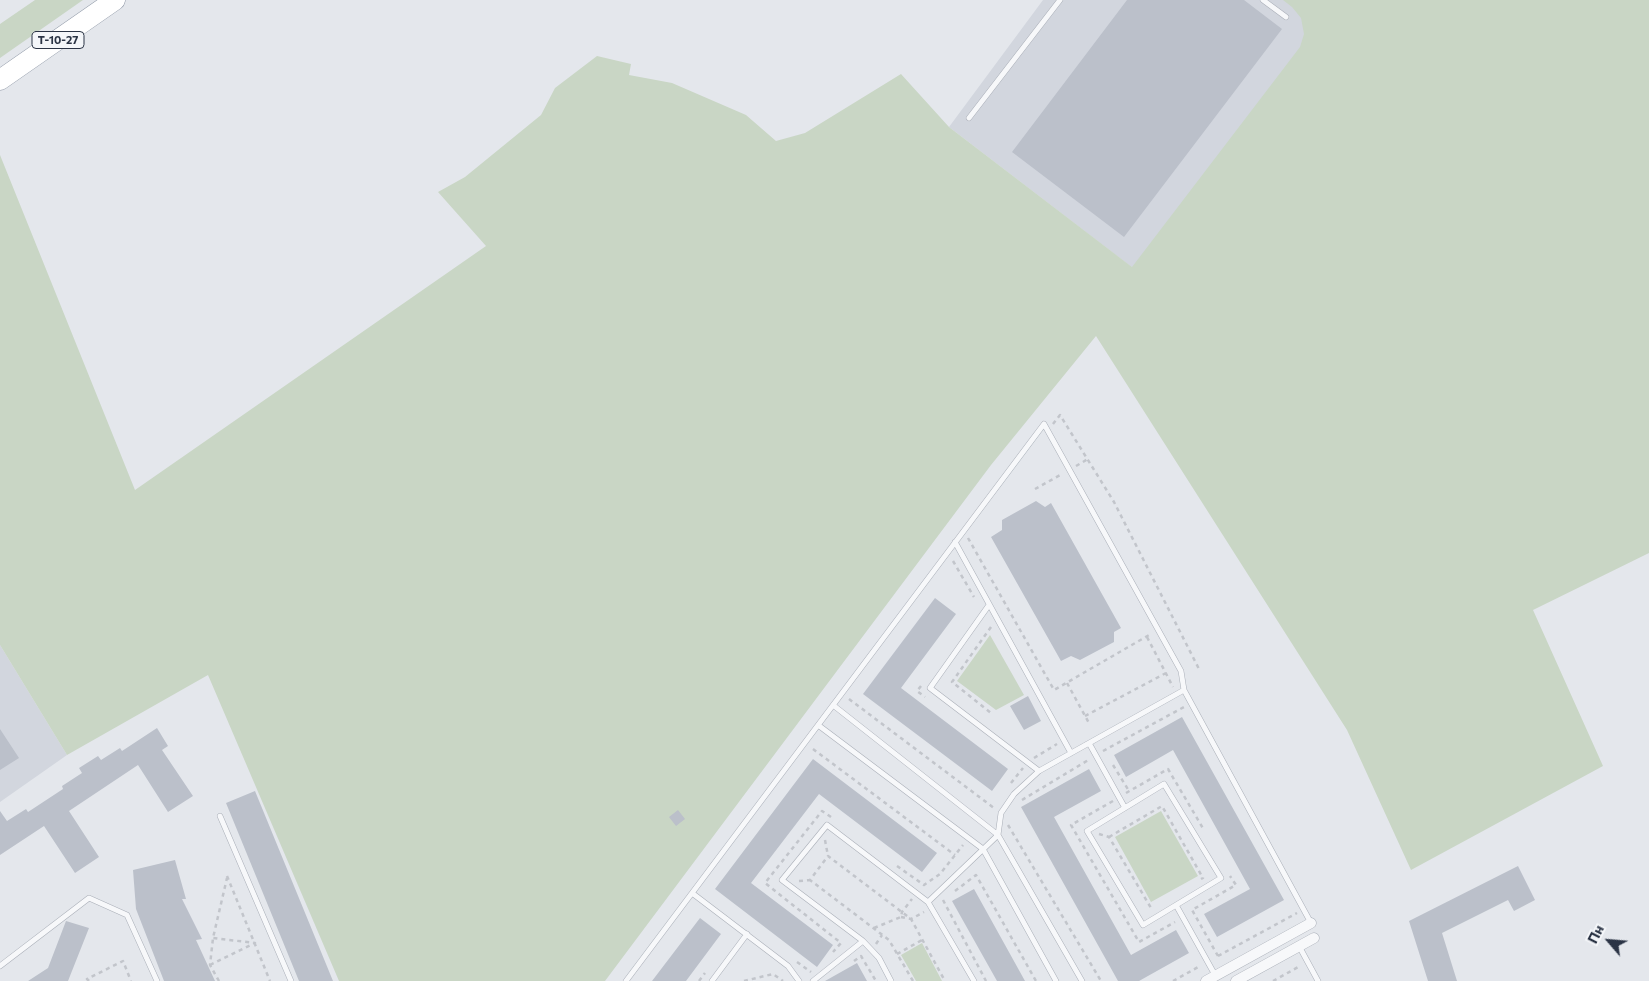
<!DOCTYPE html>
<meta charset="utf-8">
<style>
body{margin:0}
#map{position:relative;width:1649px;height:981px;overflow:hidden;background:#e4e7ec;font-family:Commissioner,sans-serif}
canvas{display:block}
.north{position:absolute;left:1584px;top:916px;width:50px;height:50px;-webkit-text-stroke:4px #f4f6f9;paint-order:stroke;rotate:297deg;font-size:14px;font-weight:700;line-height:20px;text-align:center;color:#2b3445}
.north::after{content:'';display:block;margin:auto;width:18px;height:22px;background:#2b3445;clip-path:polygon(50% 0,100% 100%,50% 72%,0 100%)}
</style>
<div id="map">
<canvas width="1649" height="981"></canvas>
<div class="north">Пн</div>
</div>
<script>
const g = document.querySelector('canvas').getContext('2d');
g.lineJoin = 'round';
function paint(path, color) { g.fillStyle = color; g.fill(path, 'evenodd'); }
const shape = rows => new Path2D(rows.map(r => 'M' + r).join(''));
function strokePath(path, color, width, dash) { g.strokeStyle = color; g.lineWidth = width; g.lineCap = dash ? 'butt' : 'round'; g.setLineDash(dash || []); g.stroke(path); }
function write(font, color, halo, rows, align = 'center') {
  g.font = font + ' Commissioner,sans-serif'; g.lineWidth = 5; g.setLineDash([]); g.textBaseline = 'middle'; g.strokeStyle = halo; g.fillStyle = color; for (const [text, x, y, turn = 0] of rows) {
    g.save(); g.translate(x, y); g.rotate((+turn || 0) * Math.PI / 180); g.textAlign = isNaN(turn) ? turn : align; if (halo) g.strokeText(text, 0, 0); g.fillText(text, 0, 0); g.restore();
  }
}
const built = shape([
 [1043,0,1373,0,1142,275,949,127],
 [0,645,67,755,0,802]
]);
const green = shape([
 [35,0,83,0,0,58,0,24],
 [1283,0,1649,0,1649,553,1533,610,1603,766,1411,870,1347,730,1096,336,991,465,605,981,339,981,208,675,67,755,0,645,0,155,135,490,486,246,438,192,465,177,541,115,555,88,597,56,631,64,629,75,672,83,746,115,776,141,805,133,901,74,949,127,1132,267,1300,47,1304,34,1301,18,1292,7],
 [990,635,1024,695,996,710,957,681],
 [1161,811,1198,876,1151,902,1115,837],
 [922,943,942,981,916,981,901,955]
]);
const building = shape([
 [1127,0,1244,0,1282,29,1124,237,1012,152],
 [1036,501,1045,507,1051,503,1121,628,1114,632,1114,642,1080,660,1071,656,1061,661,991,537,1002,530,1002,520],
 [935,598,956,614,901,688,1008,769,992,791,863,694],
 [1028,696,1041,721,1024,730,1010,706],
 [1182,717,1284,900,1217,937,1204,914,1250,889,1173,750,1126,777,1114,755],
 [157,728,168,746,162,750,193,796,168,812,138,765,69,811,99,857,75,873,44,826,0,855,0,811,7,821,26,809,28,812,63,789,62,786,82,773,79,768,98,756,101,760,120,748,122,751],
 [0,729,19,758,0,770],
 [813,759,937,853,922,872,819,794,751,883,833,945,817,967,715,889],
 [1089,769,1101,791,1054,817,1131,955,1176,930,1189,953,1139,981,1118,981,1021,807],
 [255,791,333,981,299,981,226,803],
 [678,810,685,819,676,826,669,817],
 [175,860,186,899,182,899,202,939,196,940,215,981,164,981,136,909,133,870],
 [1518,866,1535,900,1514,911,1508,900,1442,933,1457,981,1428,981,1409,921],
 [974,889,1025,981,997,981,952,901],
 [700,918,721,934,686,981,652,981],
 [66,921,89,928,68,981,28,981,48,968],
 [857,963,867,981,825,981]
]);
const path = shape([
 [1053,424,1060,415,1114,502,1199,669],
 [1076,466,1088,459],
 [1035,489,1062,474],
 [968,538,1054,690,1149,635,1148,633],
 [953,561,974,597],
 [991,627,952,682,991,713],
 [1147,637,1173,687],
 [1067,683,1089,723],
 [921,686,917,691,925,697],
 [849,699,994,808],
 [1085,716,1166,673],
 [813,749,955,855],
 [1103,751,1184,707],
 [1034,758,1057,744],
 [1113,765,1129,791],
 [1011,783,1023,768],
 [1126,793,1168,769,1204,830],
 [1022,800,1090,759],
 [1113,801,1071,825,1139,942,1175,922],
 [831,817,822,811,765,883,841,943,833,952],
 [1008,825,1101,981],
 [1099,834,1109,837,1151,908],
 [1109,837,1162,806,1203,878,1201,879],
 [825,840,828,856],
 [897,866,924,885,940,874,963,845],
 [227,876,270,981],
 [799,881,810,880],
 [955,891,976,875,1036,981],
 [943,900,986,981],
 [901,917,911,919,924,912],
 [874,928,901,917,902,912,912,899],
 [876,944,882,935],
 [897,954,922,940],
 [1218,956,1192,910,1236,885,1230,876],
 [1218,956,1297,913],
 [854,961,861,956,876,981],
 [797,962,811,972],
 [210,965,255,943,213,938],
 [89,981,87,979,123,961,131,981],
 [219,981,210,965,213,938,227,878],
 [699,981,705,973],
 [744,981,773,974,783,981],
 [913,981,889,940,810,880,828,856,911,919,945,981],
 [1173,981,1200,966],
 [1273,981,1300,966]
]);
const lane = shape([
 [1263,0,1286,17],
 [969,118,1060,0],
 [955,542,1071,753],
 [989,605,930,688,1039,771],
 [833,705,998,835,1082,981],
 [818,725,983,849,1056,981],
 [1089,743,1125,808],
 [1164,784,1221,878,1143,925,1087,831,1164,784],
 [220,816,291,981],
 [692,893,788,966,799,981],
 [928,902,998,835,1001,813,1014,794,1039,771,1184,690],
 [1176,905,1215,975],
 [1299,946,1318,981],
 [0,966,89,898,127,915,157,981],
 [626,981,1044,424,1181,671,1184,690,1311,923],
 [712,981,747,934],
 [813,981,863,941],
 [891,981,879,958,863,941,782,880,827,825,928,902,974,981]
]);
const street = shape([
 [1206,981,1311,923],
 [1236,981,1314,938]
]);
const highway = shape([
 [0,80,115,0]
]);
const shields = [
 [58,40,52]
];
const shieldNames = [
 ["Т-10-27",58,40]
];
paint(built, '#d2d6de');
paint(green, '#c9d6c5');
paint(building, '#bbc0ca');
strokePath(lane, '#a9aeb7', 6);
strokePath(street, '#a9aeb7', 11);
strokePath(highway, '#8b94a3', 21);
strokePath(path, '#c2c5cb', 2.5, [4, 4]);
strokePath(lane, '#f7f8fa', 5);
strokePath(street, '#f7f8fa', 10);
strokePath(highway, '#fff', 20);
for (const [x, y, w] of shields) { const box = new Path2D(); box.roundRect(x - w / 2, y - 8.5, w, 17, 4); g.fillStyle = '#f4f6f9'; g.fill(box); strokePath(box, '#2b3445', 1); }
write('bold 11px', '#2b3445', null, shieldNames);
</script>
